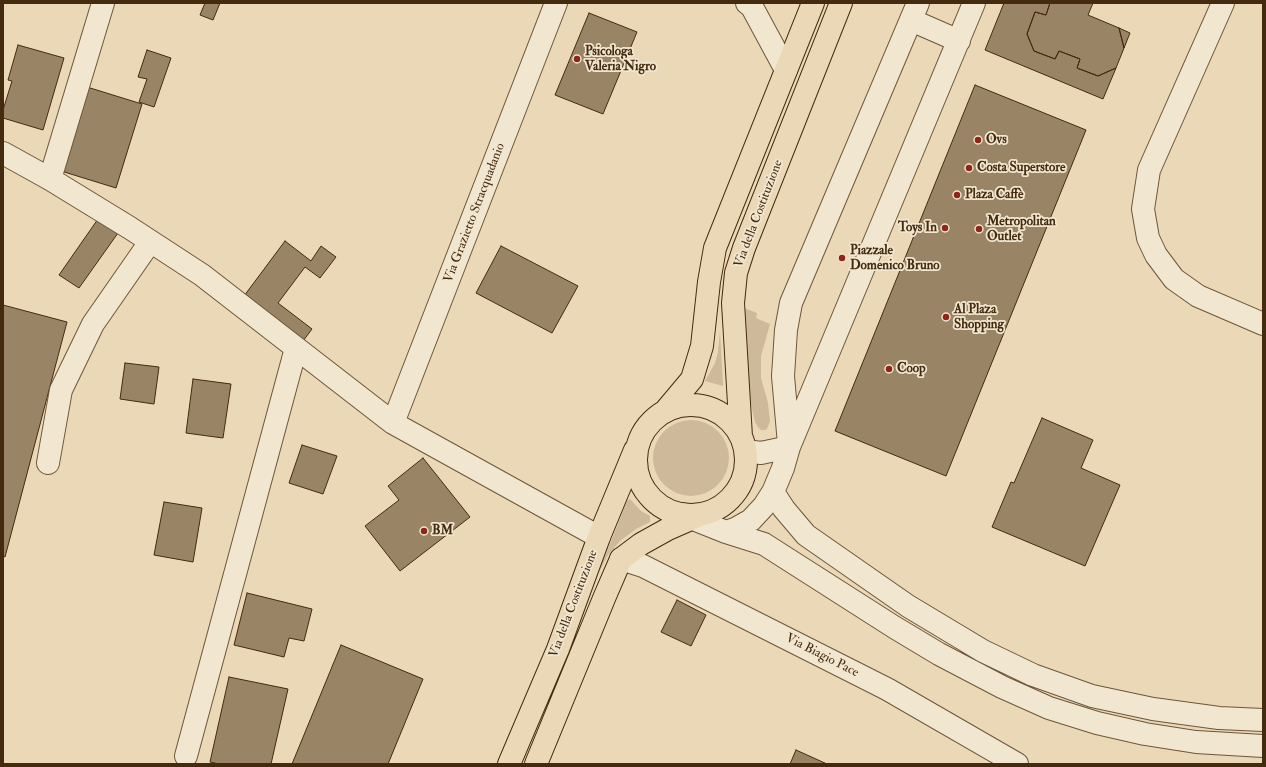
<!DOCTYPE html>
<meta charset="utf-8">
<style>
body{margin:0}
#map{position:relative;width:1266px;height:767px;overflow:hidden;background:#ead8b7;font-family:"IM FELL Double Pica",serif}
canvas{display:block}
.frame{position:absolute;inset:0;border:4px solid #442a0f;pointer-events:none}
</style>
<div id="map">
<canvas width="1266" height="767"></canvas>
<div class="frame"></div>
</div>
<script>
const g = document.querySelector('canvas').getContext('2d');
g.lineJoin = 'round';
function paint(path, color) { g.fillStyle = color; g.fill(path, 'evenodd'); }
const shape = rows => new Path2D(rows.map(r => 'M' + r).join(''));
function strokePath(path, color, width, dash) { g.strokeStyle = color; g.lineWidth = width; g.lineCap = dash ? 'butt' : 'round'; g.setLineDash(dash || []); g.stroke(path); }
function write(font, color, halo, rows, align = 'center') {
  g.font = font + ' "IM FELL Double Pica",serif'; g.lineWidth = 3.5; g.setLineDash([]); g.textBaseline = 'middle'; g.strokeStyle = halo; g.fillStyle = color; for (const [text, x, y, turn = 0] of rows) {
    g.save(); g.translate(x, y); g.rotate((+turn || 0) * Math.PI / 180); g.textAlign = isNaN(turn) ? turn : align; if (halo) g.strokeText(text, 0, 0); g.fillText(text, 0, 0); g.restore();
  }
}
const green = shape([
 [744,308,757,313,756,318,770,324,761,356,761,378,768,403,770,421,768,427,766,430,761,430,758,427,755,422,750,400],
 [720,331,723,385,723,386,705,381,715,363,718,352],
 '653 458a38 38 0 1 1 76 0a38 38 0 1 1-76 0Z',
 [630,499,641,511,650,516,650,522,636,529,620,541,608,555,598,574,627,501]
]);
const building = shape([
 [205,3,220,3,213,20,200,15,205,3],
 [1004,3,1050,3,1046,15,1035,12,1027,34,1034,51,1055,59,1059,51,1080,59,1077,68,1098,76,1116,68,1103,99,985,50,1004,3],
 [1050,3,1093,3,1088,15,1119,28,1124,48,1116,68,1098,76,1077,68,1080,59,1059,51,1055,59,1034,51,1027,34,1035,12,1046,15,1050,3],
 [589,13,637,32,603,114,555,95,589,13],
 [1119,28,1130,33,1124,48,1119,28],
 [18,45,64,58,43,130,3,118,3,110,12,81,8,80,18,45],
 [147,50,171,58,154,107,139,102,147,79,138,77,147,50],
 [975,85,1086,130,946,476,835,431,975,85],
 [87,87,142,104,116,188,61,171,87,87],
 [98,219,118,233,79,288,59,275,98,219],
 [285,241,311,261,321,246,336,257,320,278,305,267,278,303,312,329,303,341,244,296,285,241],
 [501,246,578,286,552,333,476,293,501,246],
 [3,305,67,322,5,557,3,556,3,305],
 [125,363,159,367,154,404,120,399,125,363],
 [193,379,231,384,223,438,186,433,193,379],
 [1042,418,1093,440,1081,468,1120,485,1085,566,992,527,1011,482,1014,483,1042,418],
 [302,445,337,456,323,494,289,483,302,445],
 [423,458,470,517,400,571,365,526,399,500,388,486,423,458],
 [164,502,202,508,193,562,154,555,164,502],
 [247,593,312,609,304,641,289,638,284,657,234,645,247,593],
 [677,600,706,615,691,646,661,632,677,600],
 [341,645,423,679,388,764,292,764,341,645],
 [229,677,288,689,271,764,219,764,210,762,229,677],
 [796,750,827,764,790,764,796,750]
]);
const minor = shape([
 [747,3,752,7,786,70],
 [1223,3,1149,170,1143,209,1148,238,1156,255,1174,279,1198,296,1263,324],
 [911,20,959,41],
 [3,153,50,179,130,228,202,275,393,423,599,537],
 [50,179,103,3],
 [393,423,556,3],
 [789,444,783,376,786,330,791,303,918,3],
 [746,451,761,453,789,447],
 [48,463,61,390,93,324,150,242],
 [773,492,784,509,806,535,908,606,983,651,1033,675,1092,696,1153,709,1219,718,1263,720],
 [681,514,726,532,764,544,894,627,939,654,1002,687,1049,708,1097,723,1145,734,1196,742,1263,746],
 [726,532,735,529,751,520,764,506,773,492,783,468,789,447,974,3],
 [621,559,643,566,887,689,1017,764],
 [186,756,296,348]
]);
const major = shape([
 '636 460a55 55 0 1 1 110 0a55 55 0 1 1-110 0Z',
 [666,410,692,379,702,346,709,282,715,248,813,3],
 [741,437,733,303,736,273,744,248,841,3],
 [509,764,558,649,599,537,635,450],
 [536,764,605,596,621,559,641,544,668,529,700,515]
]);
const markers = [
 [577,59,4,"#8f2418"],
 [978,140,4,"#8f2418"],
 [969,168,4,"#8f2418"],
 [957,195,4,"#8f2418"],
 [945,228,4,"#8f2418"],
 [979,229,4,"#8f2418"],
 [842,258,4,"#8f2418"],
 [946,317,4,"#8f2418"],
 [889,369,4,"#8f2418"],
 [424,531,4,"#8f2418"]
];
const poiNames = [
 ["Psicologa",585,52],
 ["Valeria Nigro",585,67],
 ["Ovs",986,140],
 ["Costa Superstore",977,168],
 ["Plaza Caffè",965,195],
 ["Metropolitan",987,222],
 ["Outlet",987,237],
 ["Toys In",937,228,"right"],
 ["Piazzale",850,251],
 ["Domenico Bruno",850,266],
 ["Al Plaza",954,310],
 ["Shopping",954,325],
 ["Coop",897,369],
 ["BM",432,531]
];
const streetNames = [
 ["Via Grazietto Stracquadanio",475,213,-69],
 ["Via della Costituzione",759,214,-69],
 ["Via della Costituzione",574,604,-69],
 ["Via Biagio Pace",822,656,27]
];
paint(green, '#ceba9a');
paint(building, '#9a8466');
strokePath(building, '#442a0f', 1);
strokePath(minor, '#6e5639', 24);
strokePath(major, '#442a0f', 24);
strokePath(minor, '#f1e6d0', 22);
strokePath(major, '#ead8b7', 22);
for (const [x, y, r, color] of markers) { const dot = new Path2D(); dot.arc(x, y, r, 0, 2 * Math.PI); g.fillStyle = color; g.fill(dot); strokePath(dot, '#f1e6d0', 1.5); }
write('bold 13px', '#442a0f', '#f1e6d0', poiNames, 'left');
write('13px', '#442a0f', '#f1e6d0', streetNames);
</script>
